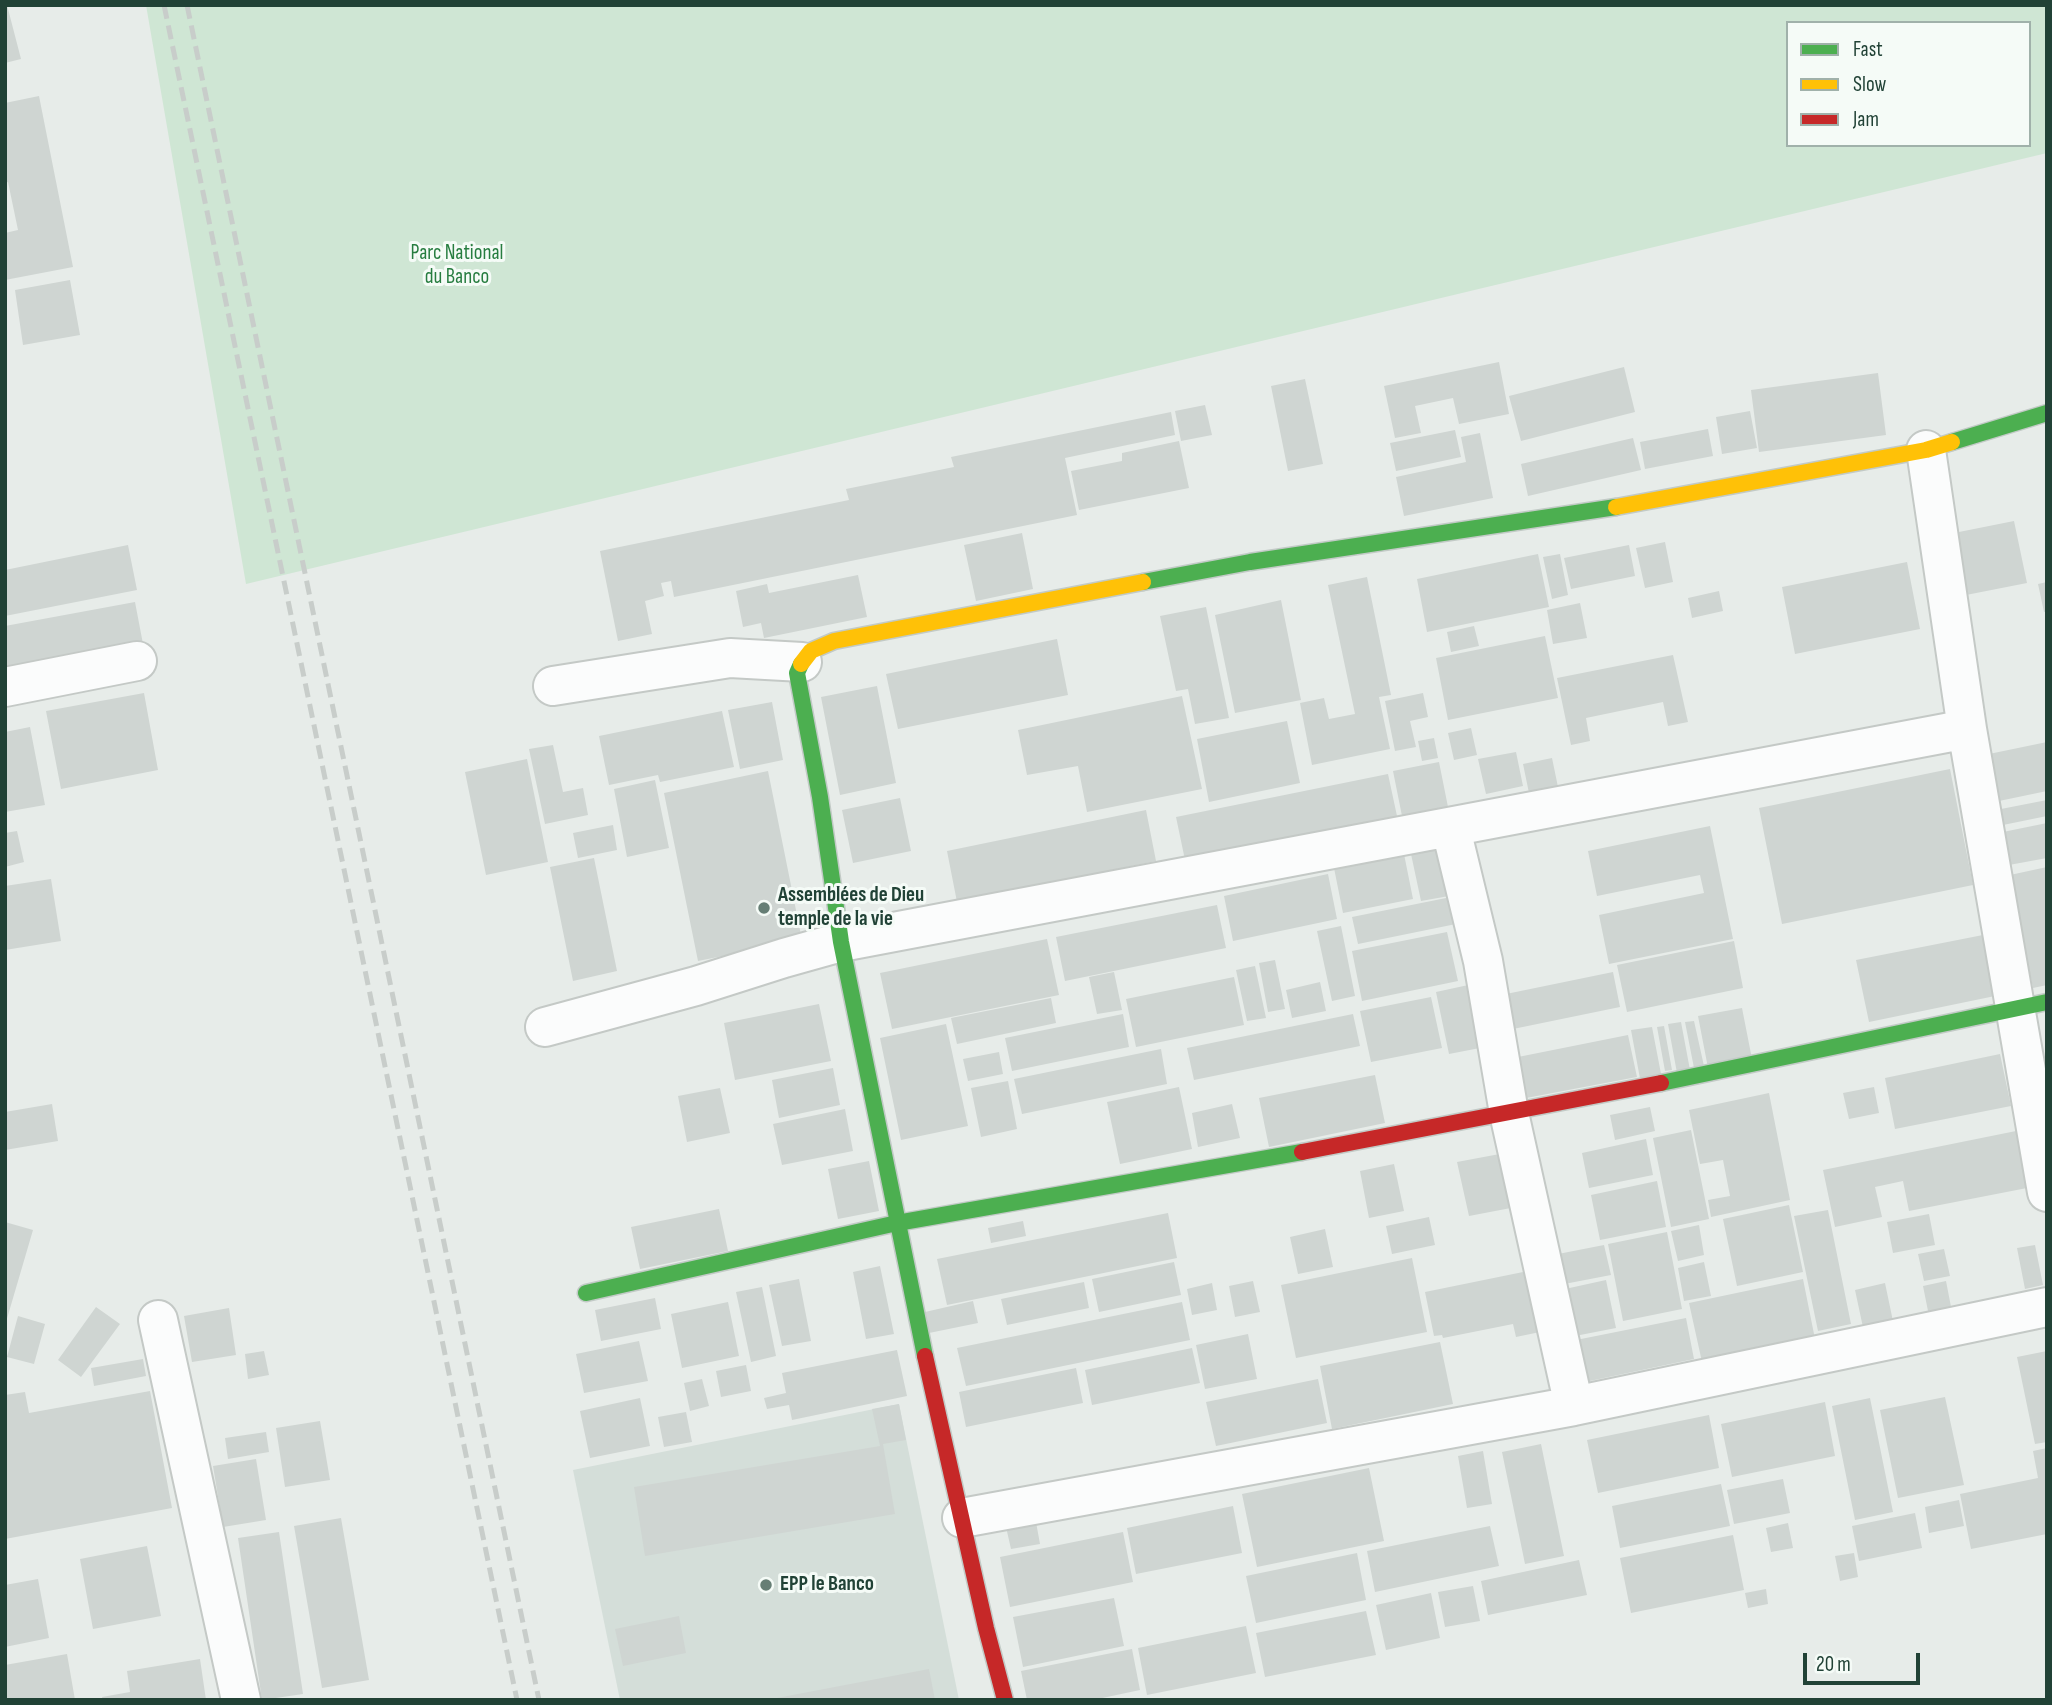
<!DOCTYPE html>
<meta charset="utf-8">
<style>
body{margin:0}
#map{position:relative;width:2052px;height:1705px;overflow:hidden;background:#e7ece9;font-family:"Sofia Sans Condensed",sans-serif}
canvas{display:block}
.frame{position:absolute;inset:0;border:7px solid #214236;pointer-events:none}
.legend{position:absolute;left:1786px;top:21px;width:245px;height:126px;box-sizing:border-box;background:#f5fbf7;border:2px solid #a0b1aa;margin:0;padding:9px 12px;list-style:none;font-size:21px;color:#214236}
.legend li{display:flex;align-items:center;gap:14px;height:35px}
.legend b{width:35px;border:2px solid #a0b1aa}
.scale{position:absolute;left:1803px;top:1653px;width:117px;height:32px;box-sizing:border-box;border:4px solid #214236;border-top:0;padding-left:9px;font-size:21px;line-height:24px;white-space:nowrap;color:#214236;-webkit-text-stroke:5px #f5fbf7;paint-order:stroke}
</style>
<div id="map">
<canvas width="2052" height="1705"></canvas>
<div class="frame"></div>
<ul class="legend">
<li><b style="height:9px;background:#4caf50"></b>Fast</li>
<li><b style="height:9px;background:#ffc107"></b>Slow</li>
<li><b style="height:9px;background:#c62828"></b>Jam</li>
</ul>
<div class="scale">20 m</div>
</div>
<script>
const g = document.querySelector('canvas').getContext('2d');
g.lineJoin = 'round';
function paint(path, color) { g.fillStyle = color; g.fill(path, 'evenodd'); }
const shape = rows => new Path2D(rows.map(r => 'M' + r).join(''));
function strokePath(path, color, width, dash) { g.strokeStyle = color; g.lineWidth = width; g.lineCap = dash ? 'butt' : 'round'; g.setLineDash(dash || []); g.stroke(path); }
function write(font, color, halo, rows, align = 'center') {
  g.font = font + ' "Sofia Sans Condensed",sans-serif'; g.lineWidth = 6; g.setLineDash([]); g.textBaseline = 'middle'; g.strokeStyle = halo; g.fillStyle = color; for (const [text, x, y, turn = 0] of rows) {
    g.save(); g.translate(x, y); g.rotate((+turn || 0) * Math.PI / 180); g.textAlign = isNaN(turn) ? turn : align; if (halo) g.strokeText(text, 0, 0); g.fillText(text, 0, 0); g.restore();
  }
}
const built = shape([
 [899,1404,959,1700,620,1700,573,1470]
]);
const green = shape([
 [146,5,2047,5,2047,153,246,584],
 [1788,23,2029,23,2029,145,1788,145]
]);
const building = shape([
 [5,5,7,5,21,59,5,63],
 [39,96,73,267,5,280,5,233,18,230,8,182,5,183,5,103],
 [70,280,80,335,23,345,15,290],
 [1499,362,1509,414,1459,424,1453,398,1415,406,1421,433,1395,438,1384,386],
 [1624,367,1635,412,1521,441,1509,396],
 [1878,373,1886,435,1759,452,1751,390],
 [1305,379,1323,464,1288,471,1271,386],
 [1205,405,1212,435,1181,441,1175,411],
 [1750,411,1757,448,1722,454,1716,417],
 [1171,412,1175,435,1065,458,1077,515,674,597,671,581,661,583,664,596,645,601,652,634,618,641,600,551,849,500,846,489,954,467,951,457],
 [1708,429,1713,456,1645,469,1640,442],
 [1455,430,1461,457,1396,471,1390,443],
 [1480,433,1493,498,1404,516,1396,477,1466,462,1461,437],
 [1633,438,1641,470,1528,496,1521,464],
 [1179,441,1189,488,1079,510,1071,471,1122,461,1122,453],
 [2014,521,2027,583,1961,596,1949,534],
 [1022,533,1033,589,976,601,964,545],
 [1665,542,1673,582,1645,588,1636,548],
 [128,545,137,590,5,616,5,570],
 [1629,545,1635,576,1571,589,1564,558],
 [1538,554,1549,607,1427,632,1417,579],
 [1560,554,1568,595,1552,599,1543,557],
 [1907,562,1920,629,1795,654,1782,587],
 [858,575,867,617,764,638,761,623,743,627,736,591,767,584,769,593],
 [1367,577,1391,695,1379,697,1390,749,1312,765,1300,703,1324,698,1329,719,1355,714,1328,585],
 [2047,582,2047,611,2044,612,2038,584],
 [1719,591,1723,611,1692,618,1688,598],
 [1281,600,1301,700,1235,713,1215,615],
 [135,602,143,644,5,680,5,626],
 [1580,603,1587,638,1553,644,1547,610],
 [1206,607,1229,718,1195,724,1188,689,1176,691,1160,616],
 [1474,626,1479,646,1451,652,1447,632],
 [1545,636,1558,698,1448,720,1436,658],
 [1057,639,1068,695,898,729,886,674],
 [1673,655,1688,722,1668,726,1663,702,1586,718,1590,741,1571,745,1557,678],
 [877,686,896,783,840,795,821,697],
 [144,693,158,770,61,789,46,711],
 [1423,693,1428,717,1410,721,1416,747,1395,751,1385,701],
 [1182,696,1202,789,1087,812,1078,766,1027,775,1018,730],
 [772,702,783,760,740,769,728,710],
 [722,711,734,767,660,782,658,775,609,785,599,736],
 [1287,721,1300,783,1209,802,1197,739],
 [30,727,45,805,5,812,5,732],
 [1471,728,1477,755,1454,760,1448,733],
 [1434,738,1438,758,1422,761,1418,741],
 [2047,742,2047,791,1999,801,1989,754],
 [553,745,563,792,583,788,588,815,545,824,529,749],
 [1516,752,1523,786,1486,794,1478,759],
 [1552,758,1558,787,1529,793,1523,764],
 [527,759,548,862,486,875,465,772],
 [1439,762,1448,807,1402,816,1393,771],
 [1950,769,1973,885,1782,924,1759,808],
 [768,771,802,940,698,961,664,793],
 [1388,774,1397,816,1185,860,1176,817],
 [655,780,669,848,627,857,614,789],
 [900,798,911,851,853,863,842,810],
 [2047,800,2047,816,2003,825,2001,809],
 [1146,810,1156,861,957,902,947,851],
 [2047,823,2047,858,2009,865,2003,832],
 [613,825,617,850,578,858,573,833],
 [1710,826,1733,939,1609,964,1599,915,1704,893,1700,875,1597,896,1588,851],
 [17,831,24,862,5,867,5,833],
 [1439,848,1449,896,1421,901,1411,854],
 [1404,854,1413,899,1343,913,1334,868],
 [594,858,617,971,573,981,550,867],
 [2047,867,2047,985,2033,988,2010,875],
 [1328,874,1337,919,1233,941,1224,896],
 [51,879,61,941,5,950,5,886],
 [1451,897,1456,924,1358,944,1352,917],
 [1217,905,1226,948,1065,981,1056,937],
 [1341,926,1355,996,1332,1001,1317,931],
 [1447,932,1458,981,1362,1001,1352,951],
 [1983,935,1995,996,1869,1022,1856,960],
 [1047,939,1059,995,892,1029,880,973],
 [1734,941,1743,988,1627,1012,1617,965],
 [1275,960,1285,1009,1268,1012,1259,963],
 [1255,966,1266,1018,1247,1021,1236,970],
 [1114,972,1122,1010,1097,1014,1089,977],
 [1613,972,1620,1007,1513,1029,1506,994],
 [1234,977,1244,1025,1136,1047,1126,999],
 [1320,982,1326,1011,1292,1018,1286,990],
 [1473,984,1485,1047,1449,1054,1436,992],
 [1431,997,1442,1048,1371,1062,1360,1011],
 [1051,998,1056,1023,957,1044,951,1018],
 [819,1004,831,1061,735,1080,724,1023],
 [1742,1008,1752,1059,1708,1068,1698,1016],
 [1123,1014,1129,1047,1012,1071,1005,1038],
 [1353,1014,1360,1046,1194,1080,1187,1048],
 [1694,1021,1704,1066,1694,1068,1685,1022],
 [1681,1022,1690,1070,1677,1073,1668,1024],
 [946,1024,968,1126,901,1140,880,1038],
 [1664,1026,1672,1070,1665,1071,1657,1027],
 [1652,1027,1662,1079,1641,1084,1631,1030],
 [1628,1035,1637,1077,1521,1099,1513,1058],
 [1161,1049,1167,1084,1022,1114,1014,1079],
 [999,1052,1003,1074,968,1081,963,1059],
 [2000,1054,2011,1106,1895,1129,1885,1078],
 [833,1068,840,1105,779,1118,772,1080],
 [1375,1075,1385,1123,1269,1147,1259,1098],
 [1008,1081,1017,1129,981,1137,971,1088],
 [1179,1087,1192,1149,1120,1164,1107,1102],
 [1874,1087,1879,1113,1849,1119,1843,1093],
 [720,1088,730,1133,687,1142,678,1096],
 [1769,1093,1790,1200,1711,1217,1708,1200,1730,1196,1723,1160,1700,1164,1689,1110],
 [52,1104,58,1141,5,1150,5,1112],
 [1232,1104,1240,1138,1198,1147,1192,1113],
 [1650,1107,1655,1131,1615,1140,1610,1115],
 [845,1109,853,1151,782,1165,773,1124],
 [1691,1130,1709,1219,1671,1227,1653,1138],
 [2016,1131,2027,1188,1909,1211,1903,1181,1875,1187,1882,1217,1835,1227,1823,1170],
 [1646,1139,1653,1175,1589,1188,1582,1153],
 [1505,1153,1516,1207,1469,1216,1457,1162],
 [869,1161,879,1211,838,1219,828,1169],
 [1394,1164,1404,1211,1369,1218,1360,1171],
 [1657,1181,1666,1227,1600,1240,1591,1195],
 [1789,1205,1803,1272,1737,1286,1723,1219],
 [719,1209,728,1251,640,1269,631,1227],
 [1828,1210,1851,1324,1818,1331,1794,1216],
 [1168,1213,1177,1258,947,1305,937,1259],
 [1929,1214,1935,1245,1893,1253,1887,1222],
 [1429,1217,1435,1245,1392,1254,1386,1226],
 [1023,1221,1026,1236,991,1243,988,1228],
 [5,1222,33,1230,6,1322,5,1321],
 [1699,1225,1704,1255,1678,1261,1671,1231],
 [1325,1229,1333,1267,1298,1274,1290,1237],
 [1667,1232,1682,1309,1623,1321,1608,1244],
 [1604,1245,1611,1275,1559,1285,1553,1255],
 [2035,1245,2043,1285,2025,1289,2017,1248],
 [1944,1249,1950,1276,1924,1281,1918,1254],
 [1412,1258,1427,1332,1296,1358,1281,1285],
 [1174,1262,1181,1295,1099,1312,1092,1279],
 [1704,1262,1711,1296,1684,1301,1678,1268],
 [880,1266,894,1334,866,1339,853,1272],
 [1528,1271,1540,1332,1516,1337,1513,1324,1443,1338,1442,1335,1434,1336,1425,1292],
 [799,1279,811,1341,782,1346,769,1285],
 [1803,1279,1815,1339,1702,1362,1689,1303],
 [1606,1280,1616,1328,1575,1336,1565,1289],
 [1253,1281,1260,1312,1235,1317,1229,1286],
 [1946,1281,1952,1312,1929,1316,1923,1286],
 [1084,1282,1089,1308,1007,1325,1001,1299],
 [1212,1283,1217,1310,1192,1315,1187,1289],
 [1885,1283,1894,1326,1864,1332,1855,1290],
 [762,1287,776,1356,751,1362,736,1292],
 [655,1298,661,1329,601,1341,595,1310],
 [973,1301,978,1323,929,1333,925,1312],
 [728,1302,739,1356,682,1368,671,1314],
 [1182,1302,1190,1340,966,1386,957,1348],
 [96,1307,120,1324,81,1377,58,1360],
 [229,1308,236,1355,192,1362,184,1316],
 [18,1316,45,1324,34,1364,7,1357],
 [1686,1318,1694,1359,1585,1382,1576,1340],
 [1248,1334,1257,1379,1205,1389,1196,1345],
 [639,1341,648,1381,584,1393,576,1354],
 [1440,1342,1453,1404,1332,1429,1320,1366],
 [1192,1348,1200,1383,1092,1405,1085,1370],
 [897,1350,907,1396,792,1420,789,1405,767,1409,764,1398,786,1393,782,1373],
 [264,1351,269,1375,248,1379,245,1354],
 [2047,1351,2047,1442,2035,1444,2017,1357],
 [143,1359,146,1376,94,1386,91,1368],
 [746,1365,751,1391,721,1397,716,1371],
 [1076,1368,1083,1403,966,1427,959,1392],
 [702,1379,709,1406,690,1411,684,1383],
 [1318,1379,1327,1423,1216,1446,1206,1402],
 [150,1391,172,1508,5,1539,5,1395,25,1392,29,1413],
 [1945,1397,1964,1485,1898,1498,1880,1410],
 [640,1398,650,1446,590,1458,580,1411],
 [1870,1398,1893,1512,1855,1520,1832,1406],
 [1825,1402,1835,1456,1732,1477,1721,1424],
 [899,1404,906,1440,883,1444,895,1514,645,1556,634,1487,880,1446,872,1409],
 [686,1412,692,1442,664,1447,658,1417],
 [1709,1415,1719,1468,1598,1493,1587,1440],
 [320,1421,330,1480,285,1487,276,1428],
 [266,1432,269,1452,228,1459,225,1438],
 [1541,1444,1564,1556,1525,1564,1502,1452],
 [2047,1448,2047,1534,1971,1549,1960,1494,2038,1478,2033,1451],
 [1483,1451,1492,1504,1467,1508,1458,1456],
 [256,1459,266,1520,223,1527,213,1466],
 [1369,1468,1384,1541,1257,1567,1242,1494],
 [1783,1479,1790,1513,1734,1524,1727,1490],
 [1721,1484,1730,1526,1620,1548,1612,1506],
 [1959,1500,1964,1526,1929,1533,1925,1507],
 [1233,1506,1242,1553,1136,1574,1127,1528],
 [1915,1513,1922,1548,1859,1561,1852,1526],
 [341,1518,369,1680,322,1688,294,1526],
 [1036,1522,1040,1544,1011,1549,1006,1527],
 [1788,1523,1793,1548,1771,1552,1766,1528],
 [1490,1526,1499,1566,1375,1592,1367,1551],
 [279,1532,303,1694,262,1700,238,1538],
 [1123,1532,1133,1582,1010,1607,1000,1557],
 [1733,1535,1744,1590,1631,1613,1620,1558],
 [147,1546,161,1616,93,1629,80,1559],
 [1357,1553,1366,1600,1256,1623,1246,1576],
 [1854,1553,1858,1577,1840,1581,1835,1556],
 [1579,1560,1587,1595,1488,1615,1481,1581],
 [38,1579,49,1638,5,1647,5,1585],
 [1473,1586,1480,1621,1445,1627,1438,1592],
 [1766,1589,1768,1604,1748,1608,1745,1593],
 [1431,1593,1440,1638,1386,1650,1376,1605],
 [1114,1598,1124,1646,1023,1667,1013,1617],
 [1366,1611,1376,1655,1265,1677,1256,1633],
 [679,1616,686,1653,623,1666,615,1629],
 [1246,1626,1256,1673,1147,1695,1138,1648],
 [1132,1649,1140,1690,1093,1700,1027,1700,1021,1671],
 [67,1654,75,1700,5,1700,5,1665],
 [200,1659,206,1700,103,1700,102,1697,130,1692,127,1671],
 [929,1669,935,1700,777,1700,777,1698]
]);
const street = shape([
 [1926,450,1967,729,2047,1192],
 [553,686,730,658,802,662],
 [5,687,137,661],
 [1451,829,1483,961,1509,1113,1574,1406],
 [545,1027,696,986,784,958,841,942,1967,729],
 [158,1320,241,1700],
 [962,1518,1574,1406,2047,1307]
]);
const fast = shape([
 [1952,442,2047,413],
 [1143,582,1250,562,1616,507],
 [801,664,797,673,820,797,841,942,925,1356],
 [1661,1083,2047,1002],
 [586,1293,897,1223,1302,1152]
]);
const slow = shape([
 [1616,507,1926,450,1952,442],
 [801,664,811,651,834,641,1143,582]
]);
const jam = shape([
 [1302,1152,1661,1083],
 [925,1356,986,1628,1005,1700]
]);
const rail = shape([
 [164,5,517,1700],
 [187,5,539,1700]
]);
const markers = [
 [764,908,7,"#667e75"],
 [766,1585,7,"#667e75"]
];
const parkNames = [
 ["Parc National",457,254],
 ["du Banco",457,278]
];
const poiNames = [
 ["Assemblées de Dieu",778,896],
 ["temple de la vie",778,920],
 ["EPP le Banco",780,1585]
];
paint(built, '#d4ded9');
paint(green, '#cfe6d4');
paint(building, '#cfd5d2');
strokePath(street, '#c4c9c6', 42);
strokePath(fast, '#c2cac6', 19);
strokePath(slow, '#c2cac6', 19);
strokePath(jam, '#c2cac6', 19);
strokePath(street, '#fbfcfc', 38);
strokePath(fast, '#4caf50', 16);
strokePath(slow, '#ffc107', 16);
strokePath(jam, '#c62828', 16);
strokePath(rail, '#c8cdca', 5, [14, 7]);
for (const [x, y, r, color] of markers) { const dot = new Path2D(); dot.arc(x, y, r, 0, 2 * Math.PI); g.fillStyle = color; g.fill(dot); strokePath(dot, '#f5fbf7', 2.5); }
write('21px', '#277d40', '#f5fbf7', parkNames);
write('bold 21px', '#214236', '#f5fbf7', poiNames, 'left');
</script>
